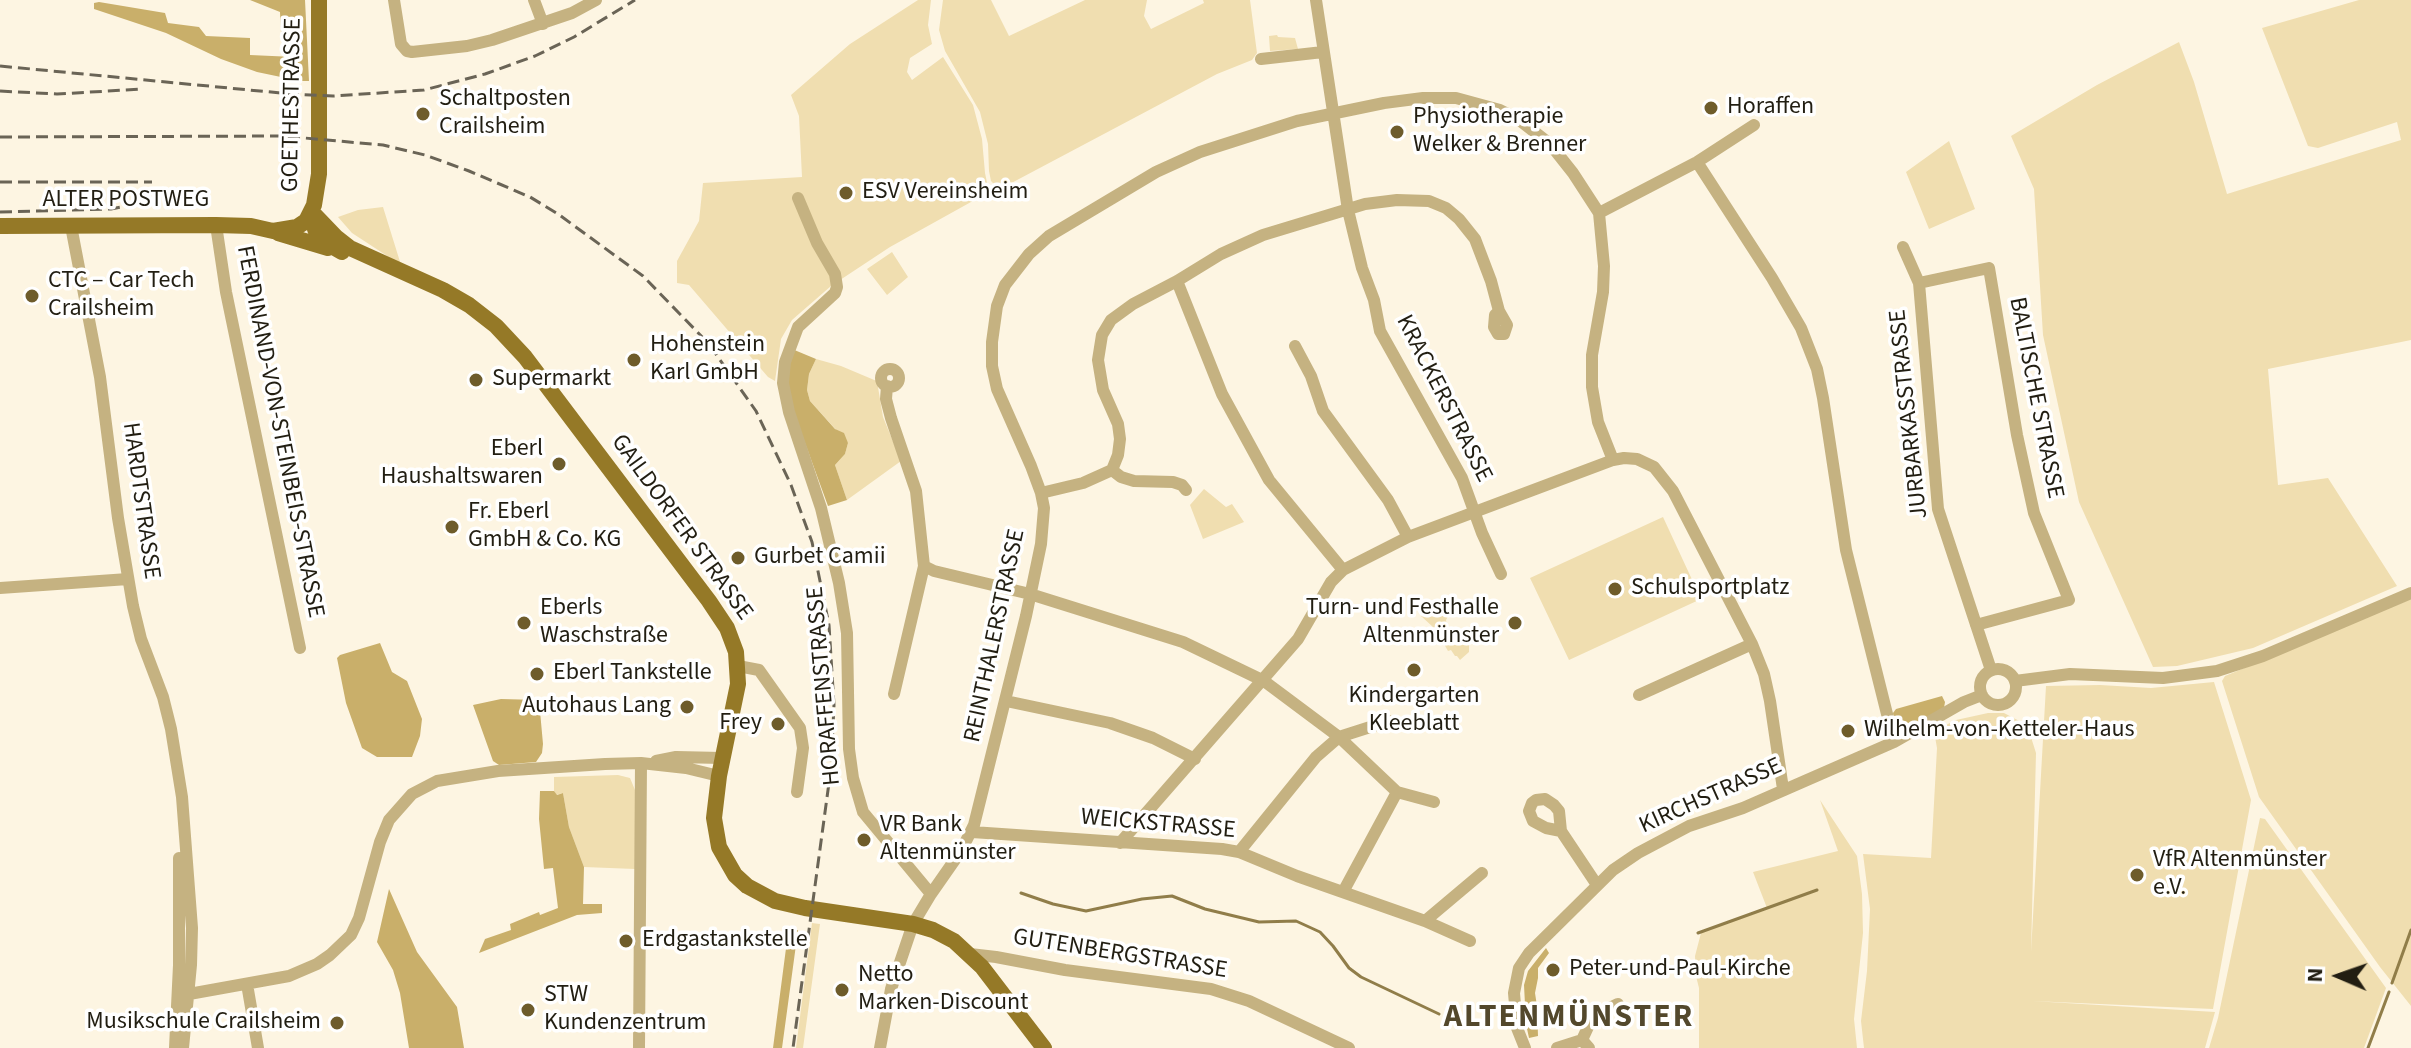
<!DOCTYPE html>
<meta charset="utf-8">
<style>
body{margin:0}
#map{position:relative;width:2411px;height:1048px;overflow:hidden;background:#fdf5e2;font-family:"Source Sans 3",sans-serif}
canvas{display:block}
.north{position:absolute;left:2299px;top:936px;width:80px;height:80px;-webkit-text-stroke:6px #fff;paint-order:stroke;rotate:272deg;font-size:22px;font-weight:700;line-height:32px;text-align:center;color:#221e12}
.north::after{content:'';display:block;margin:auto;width:28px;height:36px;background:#221e12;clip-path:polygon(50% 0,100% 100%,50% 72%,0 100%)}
</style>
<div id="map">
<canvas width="2411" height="1048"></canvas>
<div class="north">N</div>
</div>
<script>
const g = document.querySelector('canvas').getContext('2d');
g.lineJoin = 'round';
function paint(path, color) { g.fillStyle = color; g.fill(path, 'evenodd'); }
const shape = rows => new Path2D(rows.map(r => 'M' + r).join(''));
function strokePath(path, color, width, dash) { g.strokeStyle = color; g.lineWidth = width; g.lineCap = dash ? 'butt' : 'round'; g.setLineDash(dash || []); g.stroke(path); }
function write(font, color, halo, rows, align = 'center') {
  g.font = font + ' "Source Sans 3",sans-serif'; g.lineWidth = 7; g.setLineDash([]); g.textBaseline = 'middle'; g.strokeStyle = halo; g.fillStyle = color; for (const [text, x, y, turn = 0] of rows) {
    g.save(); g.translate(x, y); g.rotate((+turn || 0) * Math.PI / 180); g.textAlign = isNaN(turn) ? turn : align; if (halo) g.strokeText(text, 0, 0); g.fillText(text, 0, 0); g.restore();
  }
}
const green = shape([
 [918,0,931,0,928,25,932,44,910,58,907,72,912,80,943,57,973,105,982,139,985,173,989,192,890,247,831,286,792,320,781,339,775,381,768,377,689,285,677,283,677,261,699,221,703,183,802,177,799,116,791,95,850,44],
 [943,0,991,0,1009,36,1085,0,1147,0,1144,16,1151,29,1204,3,1203,0,1250,0,1257,53,1252,60,1217,74,1002,188,997,187,991,181,989,171,988,144,980,112,945,51,939,30],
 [2359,0,2411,0,2411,340,2268,369,2278,485,2328,478,2397,586,2253,648,2177,666,2153,667,2079,502,2043,335,2034,189,2011,136,2097,85,2179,42,2194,82,2227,194,2401,140,2397,122,2318,148,2308,146,2262,28],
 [1277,35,1278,37,1295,38,1298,49,1270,51,1269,36],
 [1949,141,1975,209,1929,229,1906,172],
 [383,207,401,265,352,233,338,217,358,210],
 [892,252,908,277,887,295,867,269],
 [816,359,841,366,879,382,878,387,883,417,901,461,847,500,835,465,845,454,848,443,810,401,807,390,809,374],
 [1204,489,1226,507,1232,504,1244,522,1203,539,1190,505],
 [1663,517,1701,599,1569,660,1530,578],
 [2411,599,2411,1006,2380,967,2259,797,2222,681,2225,676],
 [1433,602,1439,602,1451,611,1446,620,1447,628,1455,637,1462,638,1469,643,1469,652,1460,660,1457,656,1455,656,1451,650,1448,651,1440,637,1444,634,1440,627,1433,627,1421,616,1425,605],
 [2214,682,2251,800,2213,1009,2032,1001,2215,1012,2205,1048,1864,1048,1861,1021,1867,971,1870,909,1863,854,1931,858,1937,748,1934,731,1956,720,1988,713,2004,713,2025,724,2030,734,2036,753,2031,952,2046,686,2100,685,2151,688],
 [618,775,630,778,635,790,635,869,584,867,569,827,563,793,556,795,554,791,554,777],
 [1820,800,1857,856,1862,894,1863,933,1854,1019,1857,1048,1699,1048,1699,988,1696,976,1695,956,1701,933,1767,908,1753,872,1838,851],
 [2260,818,2265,819,2386,988,2364,1048,2209,1048,2218,1018],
 [812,923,820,924,803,1048,796,1048]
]);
const forest = shape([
 [250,0,305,0,309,81,300,81,257,72,221,59,166,33,94,9,94,3,99,2,165,13,168,23,199,27,206,36,250,38,250,55,294,57,294,36,281,33,280,12],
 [792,349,816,359,809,374,807,390,810,401,835,429,844,433,848,443,845,454,835,465,847,500,828,506,789,399,786,375],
 [380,643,392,672,407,681,422,719,420,736,412,757,377,757,362,748,346,703,337,658,340,655],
 [1942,696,1945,702,1944,708,1904,730,1896,729,1893,713,1896,709],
 [501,699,539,700,543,744,542,753,536,762,499,765,493,761,473,705],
 [540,791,554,791,557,795,563,793,569,827,584,867,583,904,602,904,602,913,577,915,479,953,485,939,511,930,510,924,539,912,540,915,558,908,553,868,544,869,539,819],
 [389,889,417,952,457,1007,464,1048,409,1048,400,993,393,970,377,942],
 [798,930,782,1048,773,1048,788,933],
 [1546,948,1549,953,1538,968,1538,978,1535,993,1537,1006,1538,1036,1529,1038,1526,1024,1524,985,1528,971]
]);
const stream = shape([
 [1021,893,1053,904,1086,911,1142,899,1172,896,1205,909,1259,922,1296,921,1320,932,1333,946,1349,968,1361,977,1439,1014],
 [1698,933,1817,890],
 [2392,983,2411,930],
 [2368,1048,2389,992]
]);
const minor = shape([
 [394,0,401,44,407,51,412,52,467,46,492,40,572,13,596,0],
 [534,0,543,24],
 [1316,0,1348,210,1362,268,1374,300,1380,331,1462,478,1482,533,1501,574],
 [1261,59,1323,52],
 [1697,162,1772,278,1801,328,1817,369,1823,398,1846,550,1894,742],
 [798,198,817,243,835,274,837,287,835,293,798,327,785,362,783,383,789,412,821,508,839,583,847,633,849,749,853,778,863,812,931,894],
 [1599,213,1697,162,1754,125],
 [216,225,226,292,300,648],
 [71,226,100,377,118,518,133,606,141,639,163,697,171,729,182,797,192,928,191,965,183,1048],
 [1903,247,1919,283,1938,509,1991,670],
 [1177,281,1222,394,1269,480,1343,570],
 [1919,283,1989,268,2017,435,2034,513,2069,600,1976,625],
 [1499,311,1507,325,1504,334,1498,334,1494,327,1495,315,1499,311],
 [1295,346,1311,376,1323,411,1388,500,1408,537],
 '881 378a9 9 0 1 1 18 0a9 9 0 1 1-18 0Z',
 [887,386,886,399,891,418,916,491,924,566,894,694],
 [1112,470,1121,477,1134,481,1173,482,1182,485,1186,490],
 [1041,493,1083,483,1112,470,1118,455,1120,439,1118,424,1103,390,1098,360,1102,335,1111,320,1133,304,1177,281,1221,254,1263,235,1365,204,1397,200,1429,201,1446,208,1459,219,1475,239,1491,281,1499,311],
 [924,566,934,571,1030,594,1183,642,1264,681,1339,737,1397,792,1434,802],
 [0,588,128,579],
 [738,666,759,670,800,728,803,748,797,792],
 '1980 687a18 18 0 1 1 36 0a18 18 0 1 1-36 0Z',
 [2015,681,2070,674,2163,678,2217,671,2263,656,2411,593],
 [1639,695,1752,644],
 [1006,701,1110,723,1153,738,1195,759],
 [656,761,676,757,722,758],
 [1561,831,1546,828,1533,821,1529,811,1532,803,1536,800,1545,799,1554,805,1559,811,1561,831,1597,885],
 [972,832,1222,849,1239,852,1297,876,1425,921,1470,941],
 [1120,843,1298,639,1331,582,1343,570,1408,537,1613,460,1624,458,1637,459,1654,467,1673,491,1752,644,1764,674,1770,701,1783,789],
 [1239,852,1316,757,1339,737,1389,721],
 [1343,892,1397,792],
 [1425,921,1482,873],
 [970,954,996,957,1065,970,1211,989,1249,1001,1349,1048],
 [247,984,258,1048],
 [178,996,289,976,317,964,330,955,351,935,359,918,380,842,389,820,412,794,437,781,498,771,605,764,641,763,686,768,719,776],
 [1582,1040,1593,1016,1618,1004],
 [175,1048,179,965,179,858],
 [639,1048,641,763],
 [880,1048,891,989,913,924,931,894,961,851,974,825,1026,616,1041,544,1044,508,1041,493,1031,466,997,389,992,366,992,342,997,306,1005,285,1029,254,1049,236,1156,172,1200,152,1297,121,1384,103,1423,98,1456,98,1500,110,1518,119,1550,144,1573,173,1599,213,1604,266,1603,292,1592,355,1592,387,1598,422,1613,460],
 [1525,1048,1517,1028,1514,993,1519,968,1529,953,1613,870,1638,853,1689,826,1743,808,1894,742,1964,702,1982,695],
 [1557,1048,1582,1040,1589,1048]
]);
const major = shape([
 [312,212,336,237,350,248,443,290,469,305,496,326,525,357,709,601,727,628,736,652,738,684,719,776,714,818,719,847,735,875,747,886,775,901,805,908,913,924,933,930,954,941,982,967,1044,1048],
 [312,212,315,229,328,244,342,252],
 [0,226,216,225,251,226,273,231,297,227,306,221,314,205,319,174,319,0],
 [278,233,328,248]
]);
const rail = shape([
 [0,66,291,94,333,96,424,90,485,74,535,56,574,37,635,0],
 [0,91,57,94,143,89],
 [0,137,282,136,383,145,425,155,469,171,530,197,558,214,643,276,708,343,756,411,791,485,812,542,829,625,834,705,831,768,793,1048],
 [0,182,152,182],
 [0,212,111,209,152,201]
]);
const markers = [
 [1711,108,8,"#6e5c2b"],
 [423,114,8,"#6e5c2b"],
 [1397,132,8,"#6e5c2b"],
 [846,193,8,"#6e5c2b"],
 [32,296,8,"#6e5c2b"],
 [634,360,8,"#6e5c2b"],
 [476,380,8,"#6e5c2b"],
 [559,464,8,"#6e5c2b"],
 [452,527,8,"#6e5c2b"],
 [738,558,8,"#6e5c2b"],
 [1615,589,8,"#6e5c2b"],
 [524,623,8,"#6e5c2b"],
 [1515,623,8,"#6e5c2b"],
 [1414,670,8,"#6e5c2b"],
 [537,674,8,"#6e5c2b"],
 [687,707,8,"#6e5c2b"],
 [778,724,8,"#6e5c2b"],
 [1848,731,8,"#6e5c2b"],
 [864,840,8,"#6e5c2b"],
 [2137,875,8,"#6e5c2b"],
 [626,941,8,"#6e5c2b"],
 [1553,970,8,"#6e5c2b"],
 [842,990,8,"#6e5c2b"],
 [528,1010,8,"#6e5c2b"],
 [337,1023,8,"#6e5c2b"]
];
const poiNames = [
 ["Schaltposten",439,100],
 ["Crailsheim",439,128],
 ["Horaffen",1727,108],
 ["Physiotherapie",1413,118],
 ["Welker & Brenner",1413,146],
 ["ESV Vereinsheim",862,193],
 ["CTC – Car Tech",48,282],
 ["Crailsheim",48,310],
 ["Hohenstein",650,346],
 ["Karl GmbH",650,374],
 ["Supermarkt",492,380],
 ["Eberl",543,450,"right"],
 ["Haushaltswaren",543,478,"right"],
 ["Fr. Eberl",468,513],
 ["GmbH & Co. KG",468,541],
 ["Gurbet Camii",754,558],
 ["Schulsportplatz",1631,589],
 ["Eberls",540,609],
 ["Waschstraße",540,637],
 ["Turn- und Festhalle",1499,609,"right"],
 ["Altenmünster",1499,637,"right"],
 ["Eberl Tankstelle",553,674],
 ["Kindergarten",1414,697,"center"],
 ["Kleeblatt",1414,725,"center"],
 ["Autohaus Lang",671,707,"right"],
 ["Frey",762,724,"right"],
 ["Wilhelm-von-Ketteler-Haus",1864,731],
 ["VR Bank",880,826],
 ["Altenmünster",880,854],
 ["VfR Altenmünster",2153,861],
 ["e.V.",2153,889],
 ["Erdgastankstelle",642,941],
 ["Peter-und-Paul-Kirche",1569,970],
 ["Netto",858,976],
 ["Marken-Discount",858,1004],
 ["STW",544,996],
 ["Kundenzentrum",544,1024],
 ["Musikschule Crailsheim",321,1023,"right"]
];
const streetNames = [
 ["GOETHESTRASSE",293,105,-89],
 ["ALTER POSTWEG",126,201],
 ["BALTISCHE STRASSE",2035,398,79],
 ["KRACKERSTRASSE",1443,399,63],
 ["JURBARKASSTRASSE",1910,414,-96],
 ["FERDINAND-VON-STEINBEIS-STRASSE",279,432,79],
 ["HARDTSTRASSE",140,501,82],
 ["GAILDORFER STRASSE",681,528,54],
 ["REINTHALERSTRASSE",996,636,-78],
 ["HORAFFENSTRASSE",825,686,-95],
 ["KIRCHSTRASSE",1711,797,-24],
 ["WEICKSTRASSE",1158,825,5],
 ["GUTENBERGSTRASSE",1120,955,9]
];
const districtNames = [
 ["ALTENMÜNSTER",1569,1019]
];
paint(green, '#f0deb0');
paint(forest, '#c9af6a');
strokePath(stream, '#907d49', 3);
strokePath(minor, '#c5b281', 12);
strokePath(major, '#957927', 16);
strokePath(rail, '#6a6456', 3, [12, 6]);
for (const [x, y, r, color] of markers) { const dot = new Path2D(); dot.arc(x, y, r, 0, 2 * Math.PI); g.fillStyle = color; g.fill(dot); strokePath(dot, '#fff', 3); }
write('24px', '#221e12', '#fff', poiNames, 'left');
write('24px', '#221e12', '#fff', streetNames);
g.letterSpacing = '2px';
write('bold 32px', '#53482c', '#fff', districtNames);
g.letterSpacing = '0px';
</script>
